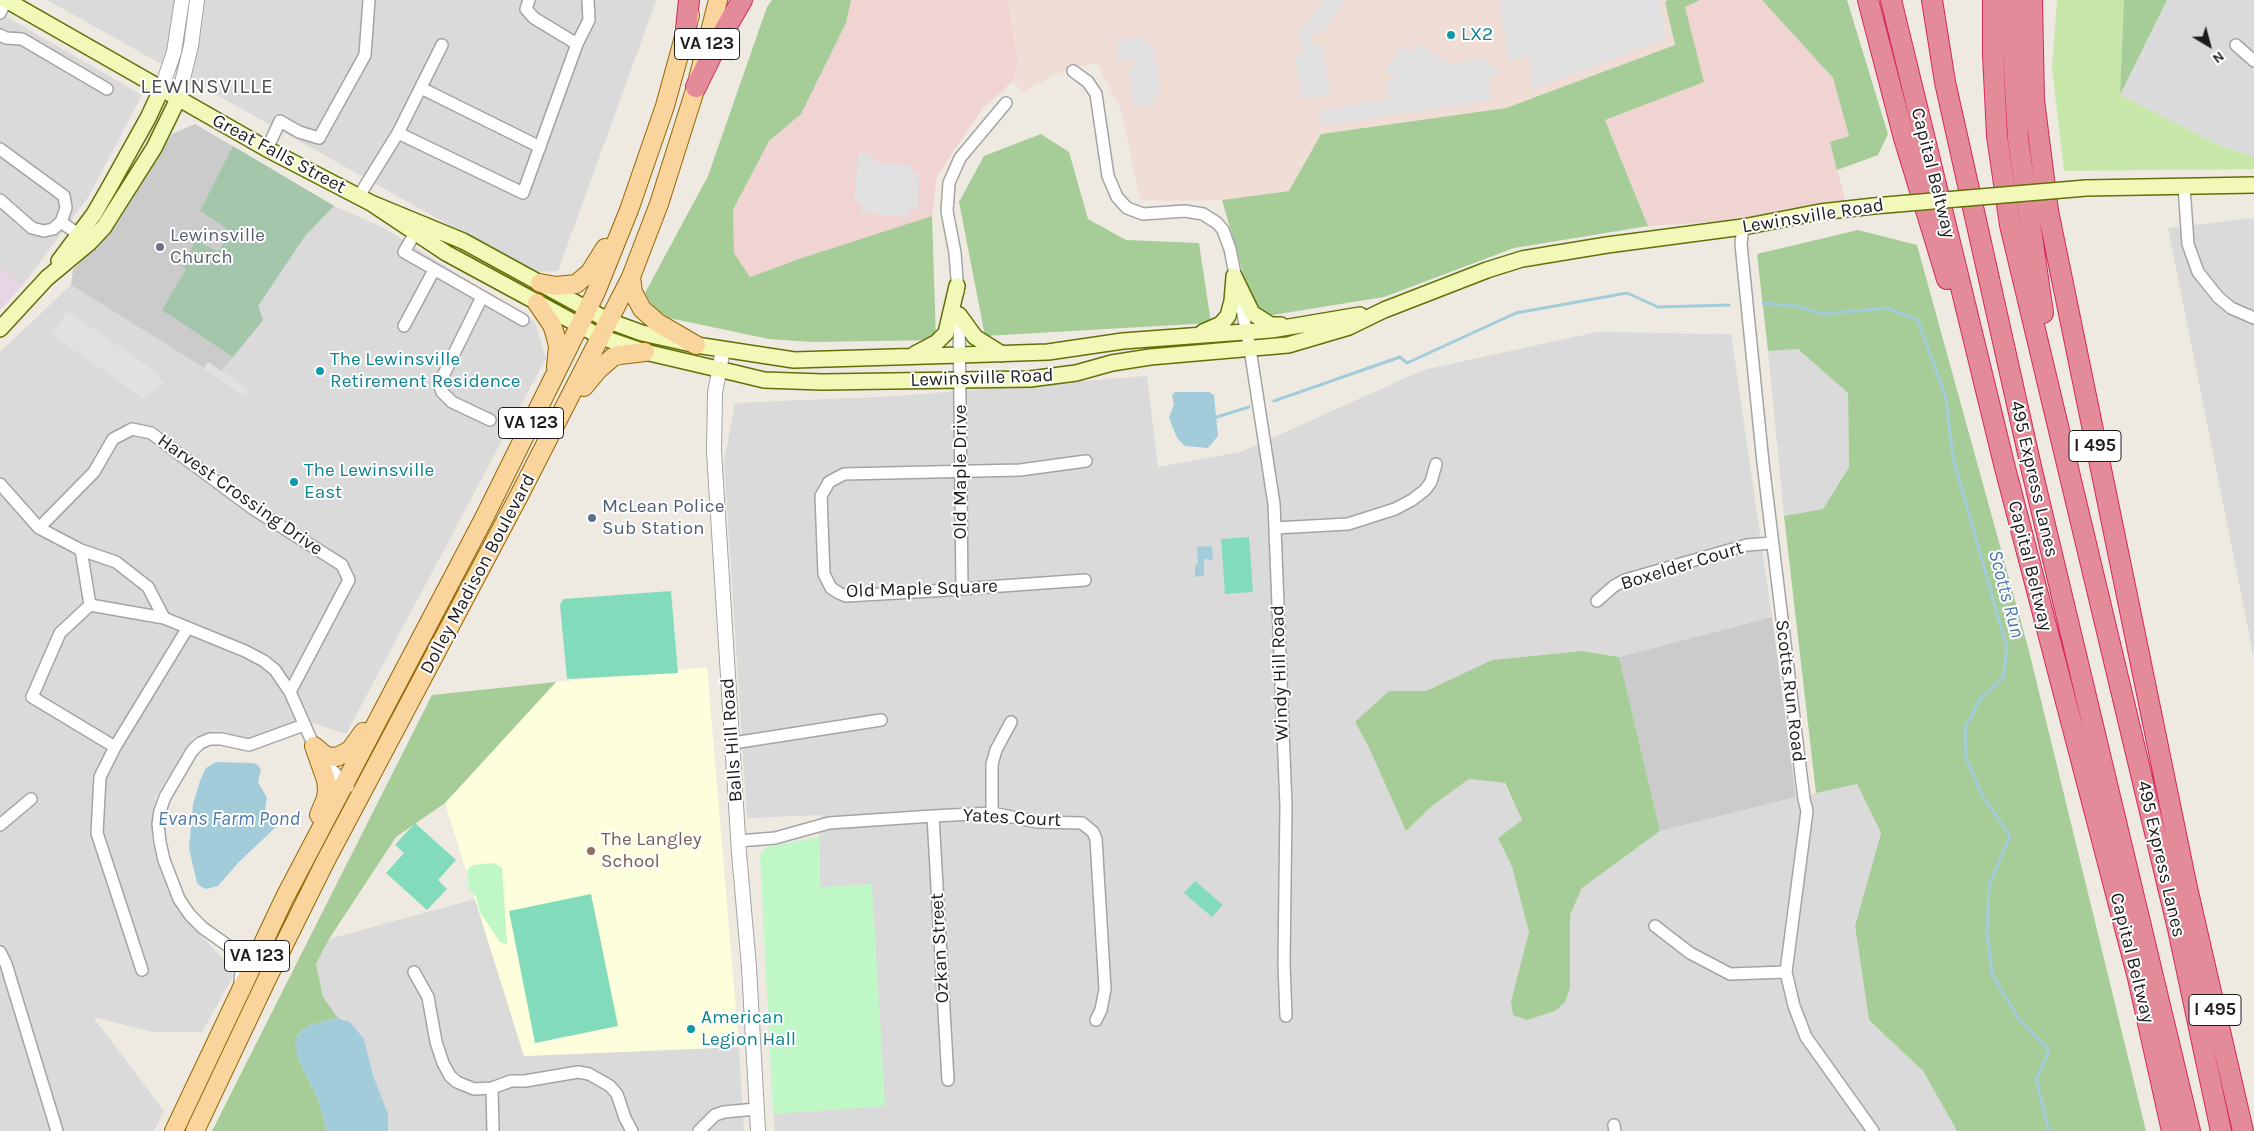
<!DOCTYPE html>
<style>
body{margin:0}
#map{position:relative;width:2254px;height:1131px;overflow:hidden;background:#eeeae2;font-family:Karla,sans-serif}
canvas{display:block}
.north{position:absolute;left:2184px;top:20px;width:50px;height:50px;-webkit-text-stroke:4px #fff;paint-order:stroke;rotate:143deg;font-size:14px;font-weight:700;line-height:20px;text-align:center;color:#1d1d1d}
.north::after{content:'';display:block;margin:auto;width:18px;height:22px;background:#1d1d1d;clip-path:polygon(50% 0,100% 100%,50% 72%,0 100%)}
</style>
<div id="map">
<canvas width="2254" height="1131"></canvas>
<div class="north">N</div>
</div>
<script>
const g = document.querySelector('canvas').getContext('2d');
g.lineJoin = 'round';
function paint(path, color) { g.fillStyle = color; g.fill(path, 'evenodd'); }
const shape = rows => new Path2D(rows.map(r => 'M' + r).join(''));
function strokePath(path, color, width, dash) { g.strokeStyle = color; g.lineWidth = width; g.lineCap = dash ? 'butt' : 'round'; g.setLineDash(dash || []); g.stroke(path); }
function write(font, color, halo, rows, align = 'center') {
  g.font = font + ' Karla,sans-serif'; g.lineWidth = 4; g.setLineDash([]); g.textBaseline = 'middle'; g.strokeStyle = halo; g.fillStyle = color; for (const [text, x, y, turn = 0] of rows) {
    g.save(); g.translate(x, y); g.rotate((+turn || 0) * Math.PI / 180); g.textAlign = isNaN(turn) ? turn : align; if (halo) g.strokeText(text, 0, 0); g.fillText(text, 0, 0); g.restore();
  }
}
const residential = shape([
 [47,0,656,0,656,1,558,271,533,272],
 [2167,0,2254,0,2254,157,2221,146,2120,95],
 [0,13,142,95,89,196,22,286,0,267],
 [334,206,384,228,535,322,546,358,346,734,304,720,249,741,216,731,194,737,155,798,152,842,169,892,195,930,223,958,234,975,202,1032,152,1032,93,1017,164,1111,154,1131,0,1131,0,352,71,285,217,376,258,306,305,236],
 [2254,218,2254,658,2168,228],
 [1597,332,1731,334,1772,617,1619,657,1582,651,1492,660,1426,691,1389,691,1355,723,1370,750,1406,831,1432,806,1469,779,1504,783,1522,820,1498,838,1512,867,1529,932,1511,1001,1570,988,1570,915,1582,888,1660,831,1796,797,1857,784,1881,833,1855,926,1869,1020,1923,1071,1957,1131,775,1131,773,1114,885,1105,820,887,819,837,821,815,747,818,724,461,735,403,896,396,1147,376,1158,467,1241,452,1423,370],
 [1798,349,1848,393,1849,467,1823,509,1784,516,1768,351],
 [475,899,524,1056,739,1047,744,1131,388,1131,388,1114,373,1075,364,1039,345,1019,338,1018,323,997,316,964,329,939]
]);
const commercial = shape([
 [851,0,1008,0,1018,64,1013,81,982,109,937,176,932,216,802,258,750,277,734,253,733,210,769,141,801,114,846,23],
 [1700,0,1762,0,1833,78,1849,136,1830,142,1846,204,1781,218,1648,226,1605,119,1704,82,1685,7]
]);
const industrial = shape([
 [0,267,22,286,0,310]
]);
const education = shape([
 [707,667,739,1047,524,1056,445,803,556,682]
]);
const religious = shape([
 [195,124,334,206,305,236,258,306,263,320,217,376,71,285,73,270,117,224,172,134],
 [1772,617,1796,797,1660,831,1619,657]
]);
const military = shape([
 [1008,0,1668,0,1665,2,1675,45,1506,108,1321,134,1289,191,1222,200,1164,201,1140,199,1121,110,1096,63,1057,74,1022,93,1021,91,1013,81,1018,64]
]);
const grass = shape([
 [2057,0,2124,0,2120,95,2221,146,2254,157,2254,169,2064,171,2052,68]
]);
const forest = shape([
 [772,0,851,0,846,23,801,114,769,141,733,210,734,253,750,277,802,258,932,216,936,340,812,342,769,339,669,318,653,307,645,293,708,176,767,7],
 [1668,0,1700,0,1685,7,1704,82,1605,120,1648,226,1514,248,1384,297,1266,316,1249,294,1222,200,1289,191,1321,134,1506,108,1675,45,1665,2],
 [1762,0,1847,0,1888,134,1878,155,1837,170,1830,142,1849,136,1833,78],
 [2124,0,2167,0,2120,95],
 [1041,134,1069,152,1088,219,1126,240,1199,243,1211,323,985,336,959,202,984,156],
 [1858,230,1917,245,2029,651,2146,1131,1957,1131,1923,1071,1869,1020,1855,926,1881,833,1857,784,1816,793,1784,516,1823,509,1849,467,1848,393,1798,349,1768,351,1757,254],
 [1582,651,1619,657,1660,831,1582,888,1570,915,1570,988,1565,1002,1555,1011,1527,1020,1513,1015,1511,1001,1529,932,1512,867,1498,838,1522,820,1505,783,1469,779,1432,806,1406,831,1370,750,1355,722,1389,691,1426,691,1492,660],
 [556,682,445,803,396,837,329,939,316,964,323,997,338,1018,310,1025,300,1032,297,1036,297,1056,318,1099,327,1131,212,1131,432,695]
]);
const cemetery = shape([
 [233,146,334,206,305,236,282,270,258,306,263,320,233,357,162,310,186,269,182,266,196,240,218,252,230,234,225,227,200,211]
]);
const park = shape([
 [819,837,820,887,872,884,885,1106,773,1114,760,854,767,847],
 [494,863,502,868,507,944,500,942,480,912,476,896,469,891,467,870,473,865]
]);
const pitch = shape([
 [1249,537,1253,592,1225,594,1221,539],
 [671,591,678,673,567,679,560,605,563,599],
 [415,823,456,860,438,880,447,889,427,910,386,873,404,853,395,845],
 [1195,881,1223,905,1212,917,1184,893],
 [591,894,618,1026,535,1043,509,911]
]);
const parking = shape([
 [1323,0,1346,0,1322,33,1315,30,1312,38,1313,46,1322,45,1330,93,1302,99,1294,55,1304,54,1297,30,1304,27],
 [1499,0,1659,0,1666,39,1532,90,1529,56,1508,60],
 [1142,37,1144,46,1153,45,1161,94,1153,95,1153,103,1134,106,1128,67,1136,66,1134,60,1119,62,1116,41],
 [1418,43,1450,65,1483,58,1499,71,1489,81,1492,100,1322,126,1318,111,1389,99,1386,81,1392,80,1395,75,1384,72,1403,47,1411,52],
 [858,153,870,153,876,162,911,166,911,172,919,173,918,209,909,209,909,217,861,213,861,203,854,202],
 [68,311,152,369,164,383,144,399,52,335],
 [208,362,249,389,244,396,204,369]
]);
const water = shape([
 [1175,392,1209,392,1214,395,1218,436,1208,448,1185,446,1177,438,1169,418,1174,404,1172,395],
 [1212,546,1213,560,1204,559,1204,576,1195,577,1195,566,1198,563,1197,547],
 [216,762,253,763,258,765,261,770,258,782,267,798,265,809,280,823,238,863,218,886,207,889,201,887,197,883,189,849,193,804,200,781,206,768],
 [338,1018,350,1022,364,1039,373,1075,388,1114,388,1131,327,1131,318,1099,297,1056,295,1041,300,1032,310,1025]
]);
const stream = shape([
 [1763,303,1796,306,1822,314,1888,308,1918,320,1928,348,1946,399,1953,457,2007,649,2003,678,1980,699,1965,728,1966,758,1982,795,2010,836,1989,885,1987,933,1992,975,2019,1019,2049,1051,2036,1079,2049,1131],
 [1274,401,1400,357,1407,363,1516,313,1627,293,1658,307,1729,305],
 [1217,417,1249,407]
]);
const minor = shape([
 [529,0,526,9,534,18,577,44],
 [0,13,7,0],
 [0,35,6,38,22,39,107,89],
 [2236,45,2254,61],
 [1073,71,1088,82,1096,94,1108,176,1117,197,1127,208,1143,214,1185,211,1203,214,1217,223,1223,230,1230,249,1250,349,1274,504,1286,806,1284,964,1286,1016],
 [421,88,540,147],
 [398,133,523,193,577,44,589,20,588,0],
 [0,149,64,196,66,208,61,222,53,229,44,231,32,228,0,200],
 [267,149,280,121,299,132,319,138,365,55,369,0],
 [2184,186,2188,244,2198,272,2218,297,2231,308,2254,318],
 [359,196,398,133,442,45],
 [61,222,78,234],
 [1743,227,1741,244,1763,463,1804,799,1807,811,1786,972,1794,1006,1806,1037,1873,1131],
 [415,233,404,252,523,320],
 [958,292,955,253,947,211,949,183,960,158,1006,103],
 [482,297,441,380,440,387,442,392,452,402,490,420],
 [959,313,962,589],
 [404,326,434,270],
 [0,484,39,528,81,550,116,562,148,587,164,618,245,651,264,661,275,670,290,692,314,746,323,760,348,787],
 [39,528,94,472,113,439,132,429,151,433,252,508,342,565,349,580,290,692],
 [1275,528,1348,524,1395,509,1412,500,1425,490,1431,482,1436,464],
 [81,550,90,605,164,618],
 [1085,580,932,591,846,596,839,593,831,588,824,574,821,496,829,482,844,474,1020,470,1086,461],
 [1597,601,1614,586,1625,580,1747,545,1772,543],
 [90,605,60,633,32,697,115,747],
 [733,743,881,720],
 [992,813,992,764,996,750,1011,722],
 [933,816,948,1080],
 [0,825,31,799],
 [738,841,775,838,829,823,933,816,992,813,1037,822,1082,823,1093,832,1096,839,1105,989,1101,1010,1096,1020],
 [1655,926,1690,953,1730,974,1786,972],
 [0,952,6,964,57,1131],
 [142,970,97,833,100,777,115,747,187,629],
 [414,972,428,997,436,1042,443,1063,450,1076,457,1082,474,1089,492,1088,511,1081,525,1081,578,1072,589,1074,610,1086,617,1094,625,1118,632,1131],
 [240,981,242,965,240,958,234,950,203,928,190,915,179,899,164,860,160,842,158,824,160,811,165,797,192,751,200,743,210,739,221,739,249,745,304,725],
 [492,1088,493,1131],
 [1614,1125,1615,1131],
 [699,1131,715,1115,724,1112,756,1109]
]);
const tertiary = shape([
 [161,90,174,52,182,0],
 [178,99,191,46,197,0],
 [723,349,715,393,714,451,739,853,749,967,758,1131]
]);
const secondary = shape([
 [6,0,267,149,371,203,463,241,609,321,642,333,696,345,794,360,960,355,1048,352,1123,341,1271,330,1360,315],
 [2086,188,2254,185],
 [371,203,446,253,601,337,645,352,735,373,764,380,822,382,1030,379,1076,373,1112,363,1150,357,1288,345,1349,327,1384,310,1487,270,1522,259,1607,245,1743,227,1820,212,1874,206],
 [59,261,94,214,109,188,148,118,161,90],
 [1234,276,1252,313,1271,325,1281,325],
 [959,315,975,337,1002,354],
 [0,329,47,278,89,243,104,227,154,148,178,99],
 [1203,332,1221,324,1228,316,1232,301,1234,277],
 [915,354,936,343,946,333,957,286]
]);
const primary = shape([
 [631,277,633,292,642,309,658,323,696,345],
 [540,283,556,286,576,284,590,272,605,248],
 [537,303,552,325,555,334,558,346,556,367],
 [584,387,598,370,613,357,620,355,645,352],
 [314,746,326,780,327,789,326,798,319,815],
 [314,746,326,756,337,757,350,750,363,732],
 [174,1131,285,897,483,520,596,292,629,210,665,106,690,15],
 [195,1131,267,979,325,862,521,492,631,277,659,204,696,87,718,0]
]);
const motorway = shape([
 [1868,0,1904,138,1947,279],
 [1891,0,2004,464,2138,978,2172,1131],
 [1932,0,1945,82,2032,471,2190,1131],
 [1993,0,1993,54,1997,136,2010,225,2178,929,2221,1131],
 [2012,0,2013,51,2018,139,2043,313],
 [2032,0,2034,100,2048,211,2187,888,2243,1131],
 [686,29,689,0],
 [696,87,720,38,742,0]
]);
const secondaryBridge = shape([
 [1874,206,2086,188]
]);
const markers = [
 [1451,35,5,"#0f9aa8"],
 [160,247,5,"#6b7280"],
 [320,371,5,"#0f9aa8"],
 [294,482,5,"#0f9aa8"],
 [592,518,5,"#5c6f8a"],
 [591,851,5,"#8d6e63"],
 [691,1029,5,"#0f9aa8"]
];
const shields = [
 [707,44,65],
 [531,423,65],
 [2095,446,52],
 [257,956,65],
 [2215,1010,52]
];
const shieldNames = [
 ["VA 123",707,44],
 ["VA 123",531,423],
 ["I 495",2095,446],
 ["VA 123",257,956],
 ["I 495",2215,1010]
];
const cultureNames = [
 ["LX2",1461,35],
 ["The Lewinsville",330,360],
 ["Retirement Residence",330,382],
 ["The Lewinsville",304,471],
 ["East",304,493],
 ["American",701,1018],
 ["Legion Hall",701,1040]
];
const streetNames = [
 ["Great Falls Street",279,154,28],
 ["Capital Beltway",1933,173,76],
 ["Lewinsville Road",1813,216,-9],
 ["Lewinsville Road",982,378,-2],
 ["Old Maple Drive",961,472,-90],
 ["495 Express Lanes",2034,479,77],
 ["Harvest Crossing Drive",240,495,35],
 ["Boxelder Court",1682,566,-17],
 ["Capital Beltway",2030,566,76],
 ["Dolley Madison Boulevard",478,574,-62],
 ["Old Maple Square",922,589,-2],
 ["Windy Hill Road",1280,673,-92],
 ["Scotts Run Road",1790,691,83],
 ["Balls Hill Road",732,740,-94],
 ["Yates Court",1012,818,3],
 ["495 Express Lanes",2161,859,77],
 ["Ozkan Street",940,948,-93],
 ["Capital Beltway",2132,958,76]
];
const worshipNames = [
 ["Lewinsville",170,236],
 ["Church",170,258]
];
const serviceNames = [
 ["McLean Police",602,507],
 ["Sub Station",602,529]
];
const educationNames = [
 ["The Langley",601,840],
 ["School",601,862]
];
const waterNames = [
 ["Scotts Run",2006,594,75],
 ["Evans Farm Pond",229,819]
];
const quarterNames = [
 ["LEWINSVILLE",207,87]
];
paint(residential, '#dbdada');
paint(commercial, '#efd4d2');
paint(industrial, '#e7d5e3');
paint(education, '#fdfedb');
paint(religious, '#cbcbcb');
paint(military, '#f0ded6');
paint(grass, '#c6e7a9');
paint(forest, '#a6cc98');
paint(cemetery, '#a4c6aa');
paint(park, '#bff8c6');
paint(pitch, '#82dcbc');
paint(parking, '#e1e1e1');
paint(water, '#a3ccdb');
strokePath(stream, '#a3ccdb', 3);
strokePath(minor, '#a4a4a4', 14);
strokePath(tertiary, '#a4a4a4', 16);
strokePath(secondary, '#617007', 18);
strokePath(primary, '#926703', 20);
strokePath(motorway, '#d4285d', 22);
strokePath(minor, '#fff', 11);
strokePath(tertiary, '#fff', 14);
strokePath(secondary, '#f2f8b7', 15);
strokePath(primary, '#f9d49c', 18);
strokePath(motorway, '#e48b99', 20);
strokePath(secondaryBridge, '#617007', 18, []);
strokePath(secondaryBridge, '#f2f8b7', 15);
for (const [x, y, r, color] of markers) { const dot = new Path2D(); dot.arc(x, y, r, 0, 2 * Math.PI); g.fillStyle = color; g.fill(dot); strokePath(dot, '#fff', 2); }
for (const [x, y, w] of shields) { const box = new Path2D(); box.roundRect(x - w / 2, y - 15.5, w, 31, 4); g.fillStyle = '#fff'; g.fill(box); strokePath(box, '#1d1d1d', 1); }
write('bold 18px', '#1d1d1d', null, shieldNames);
write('19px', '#0d838f', '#fff', cultureNames, 'left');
write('19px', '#1d1d1d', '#fff', streetNames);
write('19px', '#5b616d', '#fff', worshipNames, 'left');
write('19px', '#4e5e75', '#fff', serviceNames, 'left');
write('19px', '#785e54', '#fff', educationNames, 'left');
write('italic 20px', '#4c78aa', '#fff', waterNames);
g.letterSpacing = '1px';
write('21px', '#505050', '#fff', quarterNames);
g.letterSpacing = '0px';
</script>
